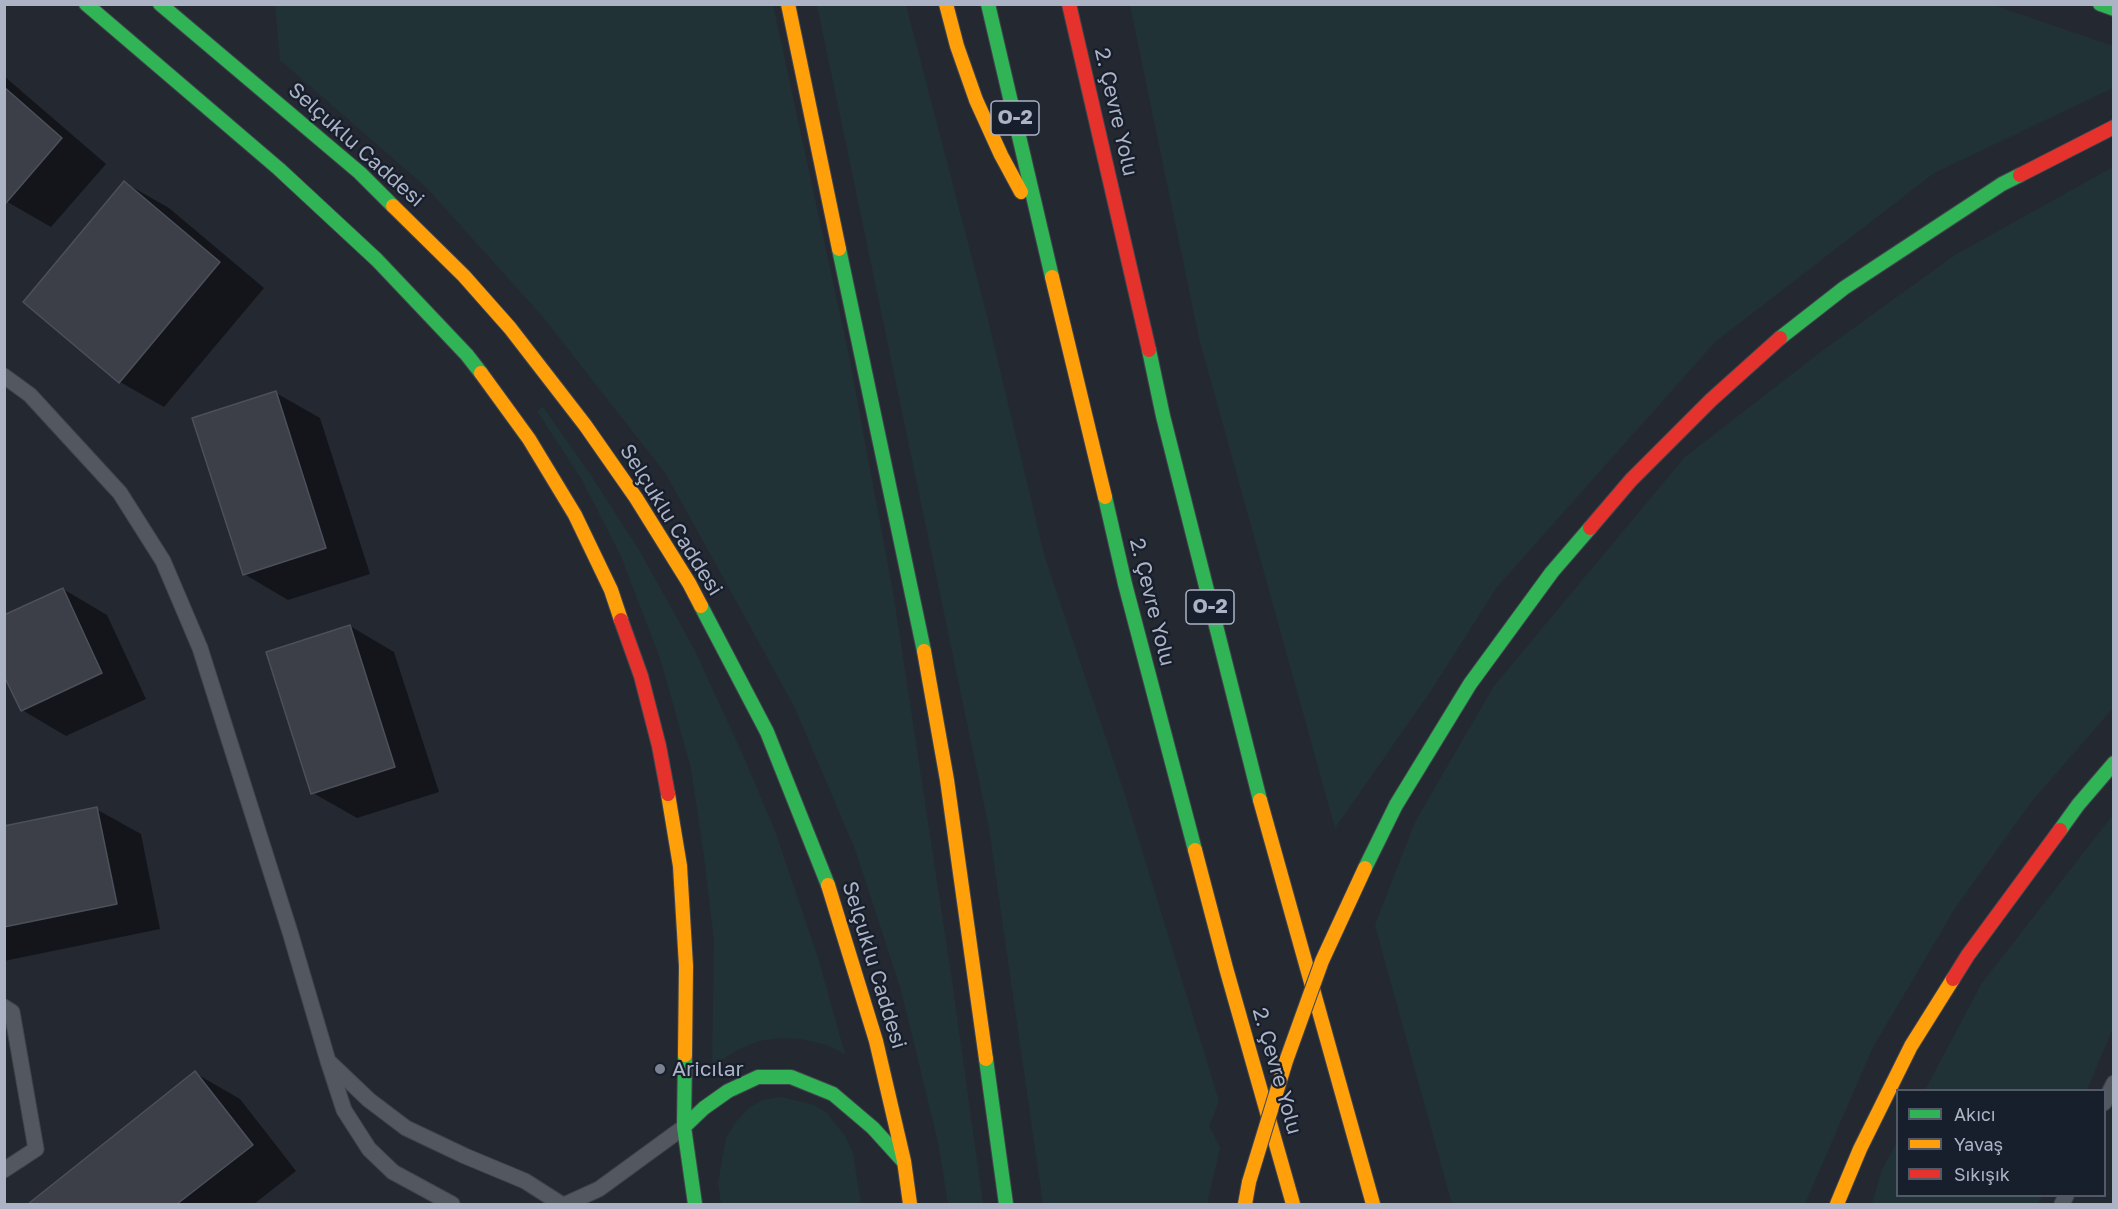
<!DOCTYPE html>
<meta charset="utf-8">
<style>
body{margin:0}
#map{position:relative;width:2118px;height:1209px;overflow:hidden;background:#242831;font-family:"Golos Text",sans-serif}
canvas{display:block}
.frame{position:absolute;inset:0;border:6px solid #abb3c5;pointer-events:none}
.legend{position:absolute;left:1896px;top:1089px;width:210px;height:108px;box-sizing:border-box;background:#171e2c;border:2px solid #525a69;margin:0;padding:8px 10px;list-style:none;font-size:18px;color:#abb3c5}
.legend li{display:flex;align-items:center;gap:12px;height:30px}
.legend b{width:30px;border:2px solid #525a69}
</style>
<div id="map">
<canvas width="2118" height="1209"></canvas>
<div class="frame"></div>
<ul class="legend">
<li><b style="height:8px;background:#30b455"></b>Akıcı</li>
<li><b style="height:8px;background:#ff9f0a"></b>Yavaş</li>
<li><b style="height:8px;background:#e5322d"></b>Sıkışık</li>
</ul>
</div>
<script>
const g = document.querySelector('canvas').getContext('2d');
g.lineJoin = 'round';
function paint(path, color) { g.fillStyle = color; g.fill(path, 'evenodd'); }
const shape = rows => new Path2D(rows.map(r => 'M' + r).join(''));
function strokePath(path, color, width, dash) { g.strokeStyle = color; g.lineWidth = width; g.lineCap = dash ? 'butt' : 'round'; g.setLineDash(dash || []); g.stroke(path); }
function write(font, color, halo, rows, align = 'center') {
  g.font = font + ' "Golos Text",sans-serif'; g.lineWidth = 4.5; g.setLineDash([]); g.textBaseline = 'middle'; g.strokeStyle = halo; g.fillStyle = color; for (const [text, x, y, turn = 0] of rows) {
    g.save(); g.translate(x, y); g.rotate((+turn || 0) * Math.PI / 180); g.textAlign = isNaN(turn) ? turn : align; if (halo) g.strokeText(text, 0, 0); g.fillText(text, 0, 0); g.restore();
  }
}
const green = shape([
 [275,5,773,5,849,356,894,598,952,981,983,1204,948,1204,938,1142,901,990,855,849,794,706,666,474,543,317,427,188,280,60],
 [817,5,906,5,988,320,1045,558,1124,792,1219,1101,1209,1126,1220,1148,1207,1204,1043,1204,989,828],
 [1130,5,1993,5,2113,46,2113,88,1934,173,1715,342,1497,587,1430,692,1335,828,1199,338],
 [2113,167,2113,708,2032,801,1955,908,1872,1049,1805,1204,1452,1204,1375,925,1415,822,1494,686,1685,457,1822,351,1955,255],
 [543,407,590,474,639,550,695,651,742,753,775,831,818,958,845,1054,827,1045,801,1039,781,1038,759,1041,739,1049,712,1066,714,940,703,849,691,768,661,661,621,556,582,480,537,411],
 [2113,815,2113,1028,2087,1090,1925,1090,1982,983],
 [781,1097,814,1105,827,1113,845,1136,853,1153,861,1204,721,1204,718,1183,726,1138,736,1122,749,1108,763,1100],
 [1897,1142,1898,1196,2042,1196,2038,1204,1872,1204,1882,1170]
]);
const shadow = shape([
 [4,76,106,164,51,227,4,200],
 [125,183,169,208,264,288,164,407,120,382],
 [276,393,320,418,370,574,288,600,244,574],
 [63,589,107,615,146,699,66,736,22,710],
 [350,626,394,652,439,792,357,818,313,793],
 [96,809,141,834,160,929,4,961,4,828],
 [195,1073,240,1099,296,1171,254,1204,30,1204]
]);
const building = shape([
 [4,87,62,138,6,203,4,202,4,87],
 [124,181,220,262,119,383,23,302,124,181],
 [276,391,326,548,243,575,192,418,276,391],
 [63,588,102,673,21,711,4,676,4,615,63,588],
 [350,625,395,767,311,794,266,652,350,625],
 [97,807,117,904,4,927,4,826,97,807],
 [195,1071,253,1145,177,1204,28,1204,195,1071]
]);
const lane = shape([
 [4,376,30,395,120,493,163,561,200,648,290,932,328,1061],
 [4,1007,12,1012,36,1149,4,1170],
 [2104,1103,2114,1083],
 [452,1204,393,1172,369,1149,344,1110,328,1061,369,1100,406,1128,465,1156,525,1181,561,1204],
 [566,1204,599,1189,684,1127],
 [2062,1204,2066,1196]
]);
const fast = shape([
 [86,4,279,169,377,260,467,355,481,373],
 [160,4,360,173,393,206],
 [988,4,1052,277],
 [2100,4,2114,9],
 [839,249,924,651],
 [1780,338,1844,288,2002,184,2020,175],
 [1149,350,1163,416,1260,800],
 [1105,497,1125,584,1195,850],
 [701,606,767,732,828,885],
 [2060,830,2078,805,2114,763],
 [1365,868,1396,805,1470,684,1552,572,1590,528],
 [685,1055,684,1127,695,1204],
 [986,1059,1006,1204],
 [684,1127,704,1108,728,1091,758,1077,791,1077,833,1094,873,1128,902,1160]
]);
const slow = shape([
 [788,4,839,249],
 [946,4,957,46,976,100,1001,155,1021,192],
 [393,206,464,276,510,328,585,425,636,498,689,583,701,606],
 [1052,277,1105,497],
 [481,373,529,439,575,515,611,590,621,620],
 [924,651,947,780,986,1059],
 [668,794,680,866,686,966,685,1055],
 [1260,800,1373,1204],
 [1195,850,1226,968,1293,1204],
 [828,885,876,1041,904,1161,910,1204],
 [1245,1204,1249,1182],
 [1837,1204,1860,1149,1911,1046,1953,979]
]);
const jam = shape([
 [1069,4,1149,350],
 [2020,175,2114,127],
 [1590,528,1631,480,1711,400,1780,338],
 [621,620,641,676,659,746,668,794],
 [1953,979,1968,955,2060,830]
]);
const slowBridge = shape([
 [1249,1182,1286,1061,1322,961,1365,868]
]);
const markers = [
 [660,1069,6,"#7c8291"]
];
const shields = [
 [1015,118,48],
 [1210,607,48]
];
const shieldNames = [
 ["O-2",1015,118],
 ["O-2",1210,607]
];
const streetNames = [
 ["2. Çevre Yolu",1116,112,77],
 ["Selçuklu Caddesi",356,145,42],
 ["Selçuklu Caddesi",671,520,58],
 ["2. Çevre Yolu",1152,602,76],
 ["Selçuklu Caddesi",874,965,73],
 ["2. Çevre Yolu",1277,1071,74]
];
const poiNames = [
 ["Aricılar",672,1069]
];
paint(green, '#213237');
paint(shadow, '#0007');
paint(building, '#3c3f48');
strokePath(building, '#4b505a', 1.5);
strokePath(lane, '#40434a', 17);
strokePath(fast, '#41454e', 16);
strokePath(slow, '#41454e', 16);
strokePath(jam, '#41454e', 16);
strokePath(lane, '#535860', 15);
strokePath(fast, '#30b455', 14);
strokePath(slow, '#ff9f0a', 14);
strokePath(jam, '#e5322d', 14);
strokePath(slowBridge, '#40444e', 16, []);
strokePath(slowBridge, '#ff9f0a', 14);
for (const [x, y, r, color] of markers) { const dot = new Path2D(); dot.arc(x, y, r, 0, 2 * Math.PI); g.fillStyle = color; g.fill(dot); strokePath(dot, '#171e2c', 2); }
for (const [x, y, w] of shields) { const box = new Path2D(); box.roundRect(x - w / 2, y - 17, w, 34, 4.5); g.fillStyle = '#171e2c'; g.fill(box); strokePath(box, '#abb3c5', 1.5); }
write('bold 20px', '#abb3c5', null, shieldNames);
write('21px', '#abb3c5', '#171e2c', streetNames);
write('21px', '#abb3c5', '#171e2c', poiNames, 'left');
</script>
